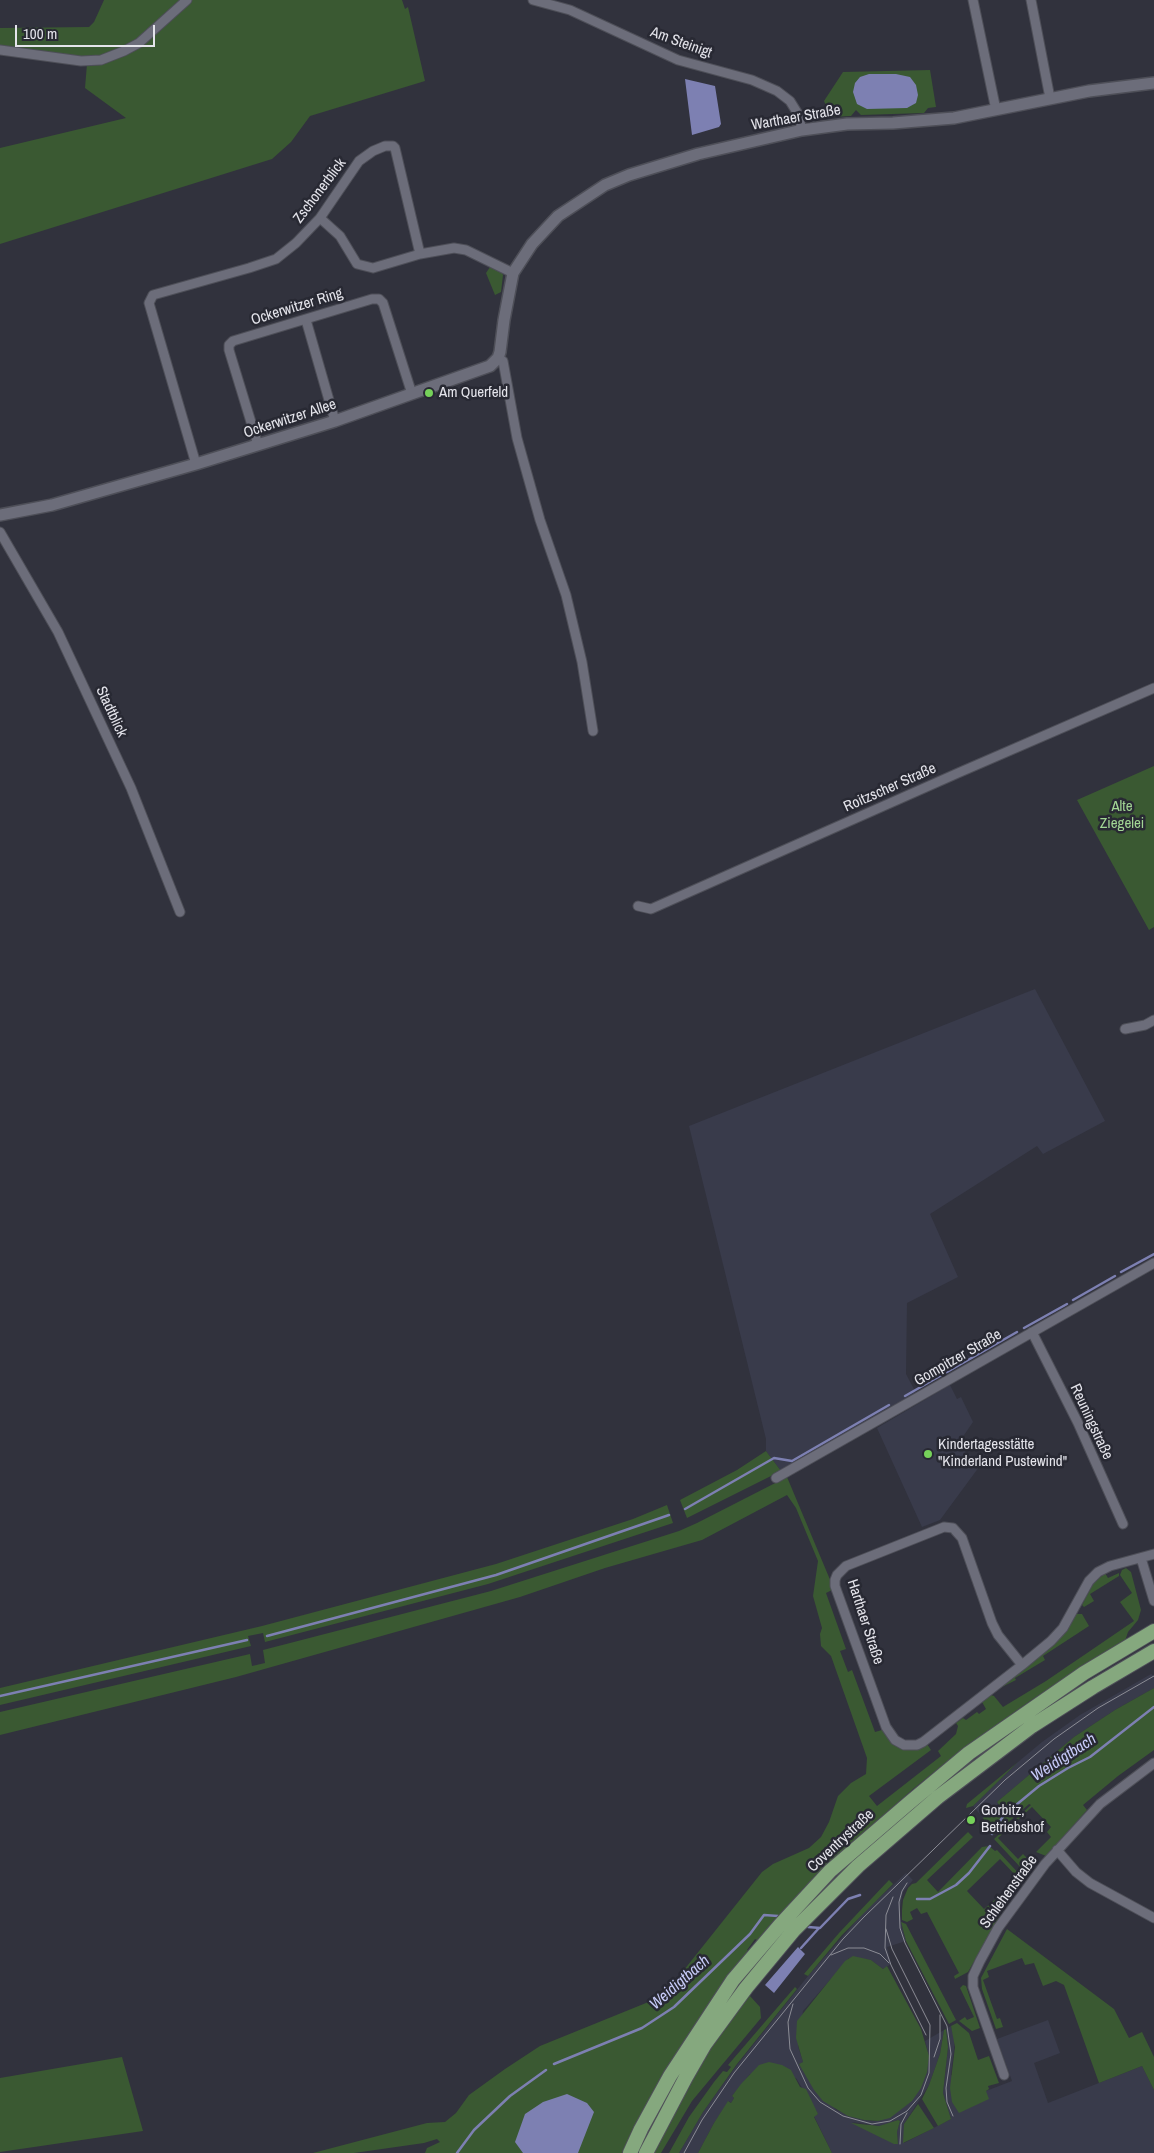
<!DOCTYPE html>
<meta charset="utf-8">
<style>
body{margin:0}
#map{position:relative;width:1154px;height:2153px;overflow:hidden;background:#31323d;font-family:"Archivo Narrow",sans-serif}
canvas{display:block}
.scale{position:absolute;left:15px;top:25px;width:140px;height:22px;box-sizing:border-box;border:2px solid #e4e4eb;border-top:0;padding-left:6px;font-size:15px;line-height:18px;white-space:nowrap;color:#e4e4eb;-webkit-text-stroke:4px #282933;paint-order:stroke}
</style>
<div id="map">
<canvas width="1154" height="2153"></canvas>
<div class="scale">100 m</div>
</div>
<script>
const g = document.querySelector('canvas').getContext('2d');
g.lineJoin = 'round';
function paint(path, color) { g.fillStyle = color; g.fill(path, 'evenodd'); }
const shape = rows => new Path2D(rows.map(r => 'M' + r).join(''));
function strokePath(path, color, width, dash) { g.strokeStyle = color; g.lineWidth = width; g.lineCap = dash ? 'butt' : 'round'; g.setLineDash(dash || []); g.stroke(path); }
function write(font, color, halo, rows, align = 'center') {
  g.font = font + ' "Archivo Narrow",sans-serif'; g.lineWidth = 5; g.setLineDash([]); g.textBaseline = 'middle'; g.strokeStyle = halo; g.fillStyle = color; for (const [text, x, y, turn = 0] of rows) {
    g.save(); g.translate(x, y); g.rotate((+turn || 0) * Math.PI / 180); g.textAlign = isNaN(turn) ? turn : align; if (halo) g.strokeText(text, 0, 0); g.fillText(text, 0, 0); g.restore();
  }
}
const built = shape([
 [1035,989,1105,1121,1043,1154,1037,1146,930,1214,958,1277,907,1303,906,1374,916,1393,781,1471,766,1451,766,1439,689,1126],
 [950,1385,957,1399,961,1397,973,1422,962,1438,961,1443,965,1452,975,1457,979,1467,940,1520,922,1527,877,1428],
 [1151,1674,1154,1676,1154,1688,1115,1710,1074,1737,997,1802,999,1805,983,1818,973,1806,1018,1762,1042,1742,1080,1715],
 [906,1873,913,1880,903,1892,900,1908,901,1922,906,1941,887,1947,891,1964,883,1969,871,1960,849,1958,803,2011,798,2046,803,2062,799,2064,836,2110,864,2120,878,2121,929,2056,925,2041,944,2030,940,2054,929,2085,904,2124,904,2143,951,2119,943,2093,948,2047,946,2029,951,2026,955,2040,951,2075,986,2091,1012,2081,997,2039,1048,2020,1060,2053,1034,2063,1048,2103,1142,2066,1154,2090,1154,2153,832,2153,814,2116,818,2114,796,2078,750,2074,732,2096,734,2098,731,2103,729,2101,714,2123,698,2153,679,2153,703,2112,737,2065,808,1976,865,1911],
 [898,2120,900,2121,897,2132,898,2144,852,2122,880,2126]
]);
const green = shape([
 [104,0,182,0,137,41,100,57,87,57,0,46,0,28,89,27,94,22],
 [190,0,402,0,405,9,408,7,425,81,310,116,291,142,272,159,0,244,0,148,126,118,85,88,87,64,125,54],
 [930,70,936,107,928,108,924,113,861,115,856,110,851,116,831,117,824,101,843,72],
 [490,267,502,272,503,275,501,292,495,295,486,273],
 [1154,766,1154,927,1149,930,1077,800],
 [766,1451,781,1471,687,1518,680,1500,737,1470],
 [787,1477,831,1582,832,1590,826,1593,846,1649,840,1651,848,1672,852,1670,875,1732,882,1730,891,1743,905,1750,922,1748,927,1744,931,1750,869,1796,877,1806,941,1756,938,1751,956,1734,958,1726,956,1723,963,1718,966,1720,977,1712,979,1714,986,1709,982,1702,991,1695,994,1696,1003,1707,1046,1681,1134,1621,1120,1602,1132,1593,1120,1575,1122,1570,1126,1568,1131,1572,1141,1610,1138,1620,1128,1632,1125,1641,1033,1699,963,1749,913,1789,844,1851,759,1941,755,1939,747,1950,750,1952,688,2035,652,2096,624,2153,425,2153,427,2148,440,2142,437,2139,424,2143,354,2153,313,2153,427,2123,445,2122,456,2113,469,2095,505,2069,540,2046,646,2003,668,1990,762,1872,773,1864,809,1848,821,1837,829,1822,838,1796,851,1783,866,1774,867,1758,831,1656,821,1646,820,1634,822,1628,813,1596,818,1561,796,1508,787,1495,702,1540,605,1568,520,1597,236,1677,0,1735,0,1712,250,1654,252,1666,265,1663,263,1650,491,1591,679,1531,697,1523],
 [667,1505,673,1523,488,1584,265,1642,263,1633,248,1636,251,1646,0,1705,0,1688,262,1626,496,1564,633,1519],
 [1105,1573,1108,1578,1119,1573,1119,1576,1090,1594,1094,1601,1084,1607,1082,1605,1093,1584],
 [1076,1614,1082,1614,1089,1626,1043,1656,1045,1660,1015,1678,1016,1680,1000,1688,1055,1643],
 [1154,1688,1154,1750,1118,1776,1083,1805,1087,1810,1046,1856,1036,1852,1051,1837,1047,1832,1051,1827,1032,1807,998,1838,1018,1859,1023,1854,1029,1860,1035,1862,1027,1872,1023,1870,994,1839,1031,1805,1029,1804,994,1835,988,1828,983,1818,999,1805,997,1802,1074,1737,1115,1710],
 [1018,1762,973,1806,966,1808,967,1804],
 [968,1832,973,1837,927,1880,938,1892,982,1847,989,1846,995,1851,997,1850,1023,1878,1012,1893,1006,1889,1018,1878,1000,1859,967,1891,984,1909,997,1898,1000,1898,1006,1905,968,1972,955,1979,954,1976,959,1973,927,1912,921,1914,917,1908,910,1912,913,1919,907,1922,902,1920,902,1910,903,1900,908,1888,912,1884,916,1883],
 [889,1880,893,1884,842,1935,808,1976,804,1974,839,1933],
 [901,1922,906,1924,956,2020,949,2024,906,1941],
 [1007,1929,1114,2009,1129,2038,1142,2032,1154,2057,1154,2090,1142,2066,1099,2083,1064,1985,1056,1981,1043,1986,1034,1963,1025,1965,1022,1958,987,1971,989,1977,983,1980,997,2019,1000,2018,1003,2027,996,2029,982,1989,981,1978],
 [853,1956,871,1960,883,1969,887,1966,921,2029,929,2056,927,2072,921,2088,912,2101,890,2118,878,2121,864,2120,848,2116,823,2101,814,2090,799,2064,803,2062,796,2038,797,2021,845,1961],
 [963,1985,966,1986,980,2028,972,2031,959,2021,965,2017,967,2020,974,2017,960,1988],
 [795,1987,797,1989,737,2064,703,2112,679,2153,669,2153,689,2117,714,2082,723,2071,727,2072,731,2067,728,2065],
 [750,1996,760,2007,761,2018,692,2101,661,2153,652,2153,708,2050,747,1997],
 [957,2023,969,2033,978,2060,989,2056,999,2083,988,2086,989,2089,986,2091,989,2099,959,2113,952,2102,950,2088,955,2047,951,2026],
 [946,2029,948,2047,943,2093,951,2119,938,2126,922,2099,929,2085,940,2054,944,2030],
 [122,2057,143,2131,0,2152,0,2078],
 [769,2062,782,2065,791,2070,800,2087,806,2089,818,2114,814,2117,832,2153,698,2153,714,2123,728,2101,731,2103,734,2098,732,2096,741,2084,759,2065],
 [918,2104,934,2128,903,2143,904,2124],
 [898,2120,900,2121,897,2132,898,2144,894,2144,851,2123,879,2126]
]);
const water = shape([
 [869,74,896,74,910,77,916,85,918,95,916,103,907,108,867,109,857,104,853,92,855,83,860,77],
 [685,79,715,86,721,124,719,127,692,135],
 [798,1947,805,1954,774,1993,765,1985],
 [567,2094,587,2103,594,2112,578,2153,523,2153,515,2142,525,2114,543,2102]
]);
const stream = shape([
 [1121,1272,1154,1254],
 [1073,1300,1115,1276],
 [1024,1328,1067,1304],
 [905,1396,1017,1332],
 [685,1509,774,1458,792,1461,889,1405],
 [267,1636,496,1575,669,1515],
 [0,1696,247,1640],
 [992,1834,1004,1815,1039,1786,1068,1768,1090,1757,1154,1707],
 [917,1899,930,1899,956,1885,969,1873,990,1846],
 [808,1927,820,1928,848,1899,860,1895],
 [801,1948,819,1928],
 [554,2064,642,2028,674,2007,750,1934,764,1915,778,1916],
 [457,2153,474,2130,510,2096,546,2070]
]);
const minor = shape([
 [533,0,570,10,678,60,752,80,777,91,790,101,798,114,802,130],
 [973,0,996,110],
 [1031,0,1050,98],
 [0,50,81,61,101,60,124,51,139,43,187,0],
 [320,218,340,236,357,264,373,268,420,254],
 [306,320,335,421],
 [498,358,503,361,517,438,540,520,566,595,582,662,593,731],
 [258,445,229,350,229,345,233,341,372,299,379,299,383,303,412,394],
 [196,464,149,303,153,295,249,268,276,259,296,243,320,218,359,161,373,151,385,146,393,146,395,148,420,254,454,248,466,250,513,273],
 [0,532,58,632,131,788,180,912],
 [638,906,651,909,958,773,1154,688],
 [1125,1029,1145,1025,1154,1020],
 [1032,1332,1078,1423,1123,1524],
 [776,1478,1154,1263],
 [944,1527,953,1528,962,1538,992,1623,998,1635,1022,1665,923,1742,917,1745,904,1745,895,1740,886,1727,835,1586,835,1580,837,1575,846,1566,944,1527],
 [1141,1558,1154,1601],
 [1022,1665,1051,1641,1063,1628,1089,1581,1098,1572,1110,1566,1154,1554],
 [1057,1850,1076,1872,1090,1883,1154,1918],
 [1004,2075,973,1987,973,1976,980,1961,998,1928,1045,1864,1100,1804,1154,1763]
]);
const tertiary = shape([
 [0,515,52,505,196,464,335,421,490,366,498,358,500,352,504,320,513,273,532,244,558,216,605,185,629,175,698,154,802,130,847,124,893,123,954,118,1089,91,1154,83]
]);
const trunk = shape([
 [630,2153,641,2129,670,2076,733,1980,780,1925,830,1871,909,1803,969,1753,1084,1673,1154,1631],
 [646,2153,686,2077,705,2044,746,1988,794,1930,858,1866,938,1797,1032,1726,1093,1687,1154,1651]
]);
const tram = shape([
 [907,1883,902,1891,899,1902,900,1928,905,1943,947,2026,951,2054,946,2088,947,2102,953,2116],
 [893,1897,886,1915,885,1948,891,1965,926,2035],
 [831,1955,848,1948,864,1948,880,1954,889,1963],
 [793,2004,788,2022,790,2049,808,2088,820,2102,843,2116,872,2124,890,2121,907,2111,921,2095,929,2073,930,2025,892,1949,886,1929],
 [934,2057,940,2039,940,2015],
 [900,2144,901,2124,907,2113],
 [684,2153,702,2120,734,2073,843,1939,864,1917,1005,1780,1054,1739,1098,1708,1154,1676]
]);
const markers = [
 [429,393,5,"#76d25a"],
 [928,1454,5,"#76d25a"],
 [971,1820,5,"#76d25a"]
];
const streetNames = [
 ["Am Steinigt",681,43,20],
 ["Warthaer Straße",796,118,-10],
 ["Zschonerblick",320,191,-53],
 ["Ockerwitzer Ring",297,307,-17],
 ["Ockerwitzer Allee",290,419,-18],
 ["Stadtblick",111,712,65],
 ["Roitzscher Straße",890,788,-24],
 ["Gompitzer Straße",958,1358,-30],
 ["Reuningstraße",1091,1422,65],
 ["Harthaer Straße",865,1622,72],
 ["Coventrystraße",841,1841,-43],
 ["Schlehenstraße",1009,1892,-54]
];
const poiNames = [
 ["Am Querfeld",439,393],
 ["Kindertagesstätte",938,1445],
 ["\"Kinderland Pustewind\"",938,1462],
 ["Gorbitz,",981,1811],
 ["Betriebshof",981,1828]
];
const parkNames = [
 ["Alte",1122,807],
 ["Ziegelei",1122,824]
];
const waterNames = [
 ["Weidigtbach",1064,1758,-33],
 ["Weidigtbach",680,1983,-41]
];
paint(built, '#393b4b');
paint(green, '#3a5932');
paint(water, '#7d80b2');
strokePath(stream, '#7d80b2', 2.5);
strokePath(minor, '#4e4f58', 11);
strokePath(tertiary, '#4e4f58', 14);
strokePath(trunk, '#4e4f58', 16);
strokePath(minor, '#6c6d7a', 9);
strokePath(tertiary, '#6c6d7a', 11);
strokePath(trunk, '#85a87e', 14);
strokePath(tram, '#8c8d96', 1);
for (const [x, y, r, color] of markers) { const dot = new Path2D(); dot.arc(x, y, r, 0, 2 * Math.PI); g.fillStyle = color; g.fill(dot); strokePath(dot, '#282933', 2); }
write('15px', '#e4e4eb', '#282933', streetNames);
write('15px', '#e4e4eb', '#282933', poiNames, 'left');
write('15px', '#a2d694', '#282933', parkNames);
write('italic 16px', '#c7cbf8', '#282933', waterNames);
</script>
